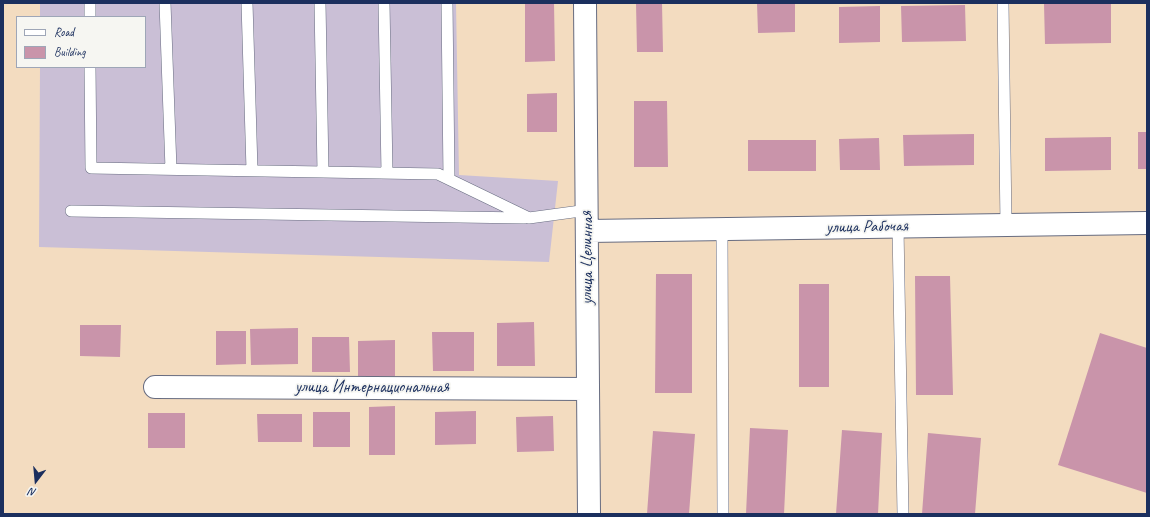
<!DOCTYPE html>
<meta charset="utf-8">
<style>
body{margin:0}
#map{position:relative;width:1150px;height:517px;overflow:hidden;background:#f3dcc0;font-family:Caveat,sans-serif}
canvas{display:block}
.frame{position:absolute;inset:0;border:4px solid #1b2f5e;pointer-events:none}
.legend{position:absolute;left:16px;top:16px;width:130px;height:52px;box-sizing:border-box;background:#f6f6f2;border:1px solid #9ea6b7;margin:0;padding:5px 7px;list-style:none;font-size:12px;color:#1b2f5e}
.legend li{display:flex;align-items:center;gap:8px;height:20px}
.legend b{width:20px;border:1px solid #9ea6b7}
.north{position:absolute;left:16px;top:461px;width:40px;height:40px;-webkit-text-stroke:3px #f6f6f2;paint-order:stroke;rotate:196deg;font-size:11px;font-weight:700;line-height:16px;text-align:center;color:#1b2f5e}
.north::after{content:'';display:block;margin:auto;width:14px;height:18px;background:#1b2f5e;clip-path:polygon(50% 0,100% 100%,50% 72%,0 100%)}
</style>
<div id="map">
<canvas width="1150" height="517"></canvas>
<div class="frame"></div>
<ul class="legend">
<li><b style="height:5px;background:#fff"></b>Road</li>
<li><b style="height:11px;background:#c994aa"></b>Building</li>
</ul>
<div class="north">N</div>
</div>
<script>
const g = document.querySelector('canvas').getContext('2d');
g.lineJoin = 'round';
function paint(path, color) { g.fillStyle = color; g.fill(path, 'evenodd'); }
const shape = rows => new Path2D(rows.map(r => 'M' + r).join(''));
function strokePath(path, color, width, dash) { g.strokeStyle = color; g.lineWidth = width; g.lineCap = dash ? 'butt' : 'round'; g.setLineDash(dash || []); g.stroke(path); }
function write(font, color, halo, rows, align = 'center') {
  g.font = font + ' Caveat,sans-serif'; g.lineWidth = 3.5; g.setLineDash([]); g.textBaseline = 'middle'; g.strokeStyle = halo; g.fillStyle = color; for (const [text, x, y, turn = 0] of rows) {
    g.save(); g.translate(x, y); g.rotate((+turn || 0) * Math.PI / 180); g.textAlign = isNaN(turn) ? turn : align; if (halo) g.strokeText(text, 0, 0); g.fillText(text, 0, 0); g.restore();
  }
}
const industrial = shape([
 [40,3,456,3,459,175,558,181,549,262,39,247,40,67,145,67,145,17,40,17]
]);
const building = shape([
 [525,3,554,3,555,61,525,62],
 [636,3,662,3,663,52,637,52],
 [757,3,795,3,795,32,758,33],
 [1044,4,1111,4,1111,43,1045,44],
 [965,5,966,41,902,42,901,6],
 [880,6,880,42,839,43,839,7],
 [557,93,557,132,527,132,527,94],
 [634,101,667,101,668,167,634,167],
 [1138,132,1147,132,1147,169,1138,169],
 [974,134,974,165,904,166,903,135],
 [1111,137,1111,170,1045,171,1045,138],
 [879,138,880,170,840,170,839,139],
 [748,140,816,140,816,171,748,171],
 [656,274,692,274,692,393,655,393],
 [915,276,950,276,953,395,916,395],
 [799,284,829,284,829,387,799,387],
 [534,322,535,366,497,366,497,323],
 [80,325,121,325,120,357,80,356],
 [298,328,298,364,251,365,250,329],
 [216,331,246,331,246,364,216,365],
 [432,332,474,332,474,371,433,371],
 [1100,333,1147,348,1147,493,1058,465],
 [312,337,349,337,350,372,312,372],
 [395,340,395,376,358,376,358,341],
 [395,406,395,455,369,455,369,407],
 [476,411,476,444,435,445,435,412],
 [313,412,350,412,350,447,313,447],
 [148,413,185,413,185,448,148,448],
 [257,414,302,414,302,442,258,442],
 [553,416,554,451,517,452,516,417],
 [750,428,788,430,784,514,746,514],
 [842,430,882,433,878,514,836,514],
 [653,431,695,434,689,514,647,514],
 [928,433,981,438,975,514,922,514]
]);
const lane = shape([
 [90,3,90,17],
 [165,3,171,169],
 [247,3,252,170],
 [320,3,323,172],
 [384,3,387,173],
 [447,3,449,179],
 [1003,3,1006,225],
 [90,67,91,168,438,174,529,218,588,210],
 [71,211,524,218],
 [898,227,903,514],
 [722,229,723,514]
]);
const street = shape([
 [585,3,589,514],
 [588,231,1147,223],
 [155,387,588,389]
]);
const streetNames = [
 ["улица Рабочая",867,227,-1],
 ["улица Целинная",588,258,-90],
 ["улица Интернациональная",372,388]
];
paint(industrial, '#cabfd6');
paint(building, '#c994aa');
strokePath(lane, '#676c80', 12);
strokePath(street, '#676c80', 24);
strokePath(lane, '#fff', 11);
strokePath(street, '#fff', 22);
write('17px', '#1b2f5e', '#f6f6f2', streetNames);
</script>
